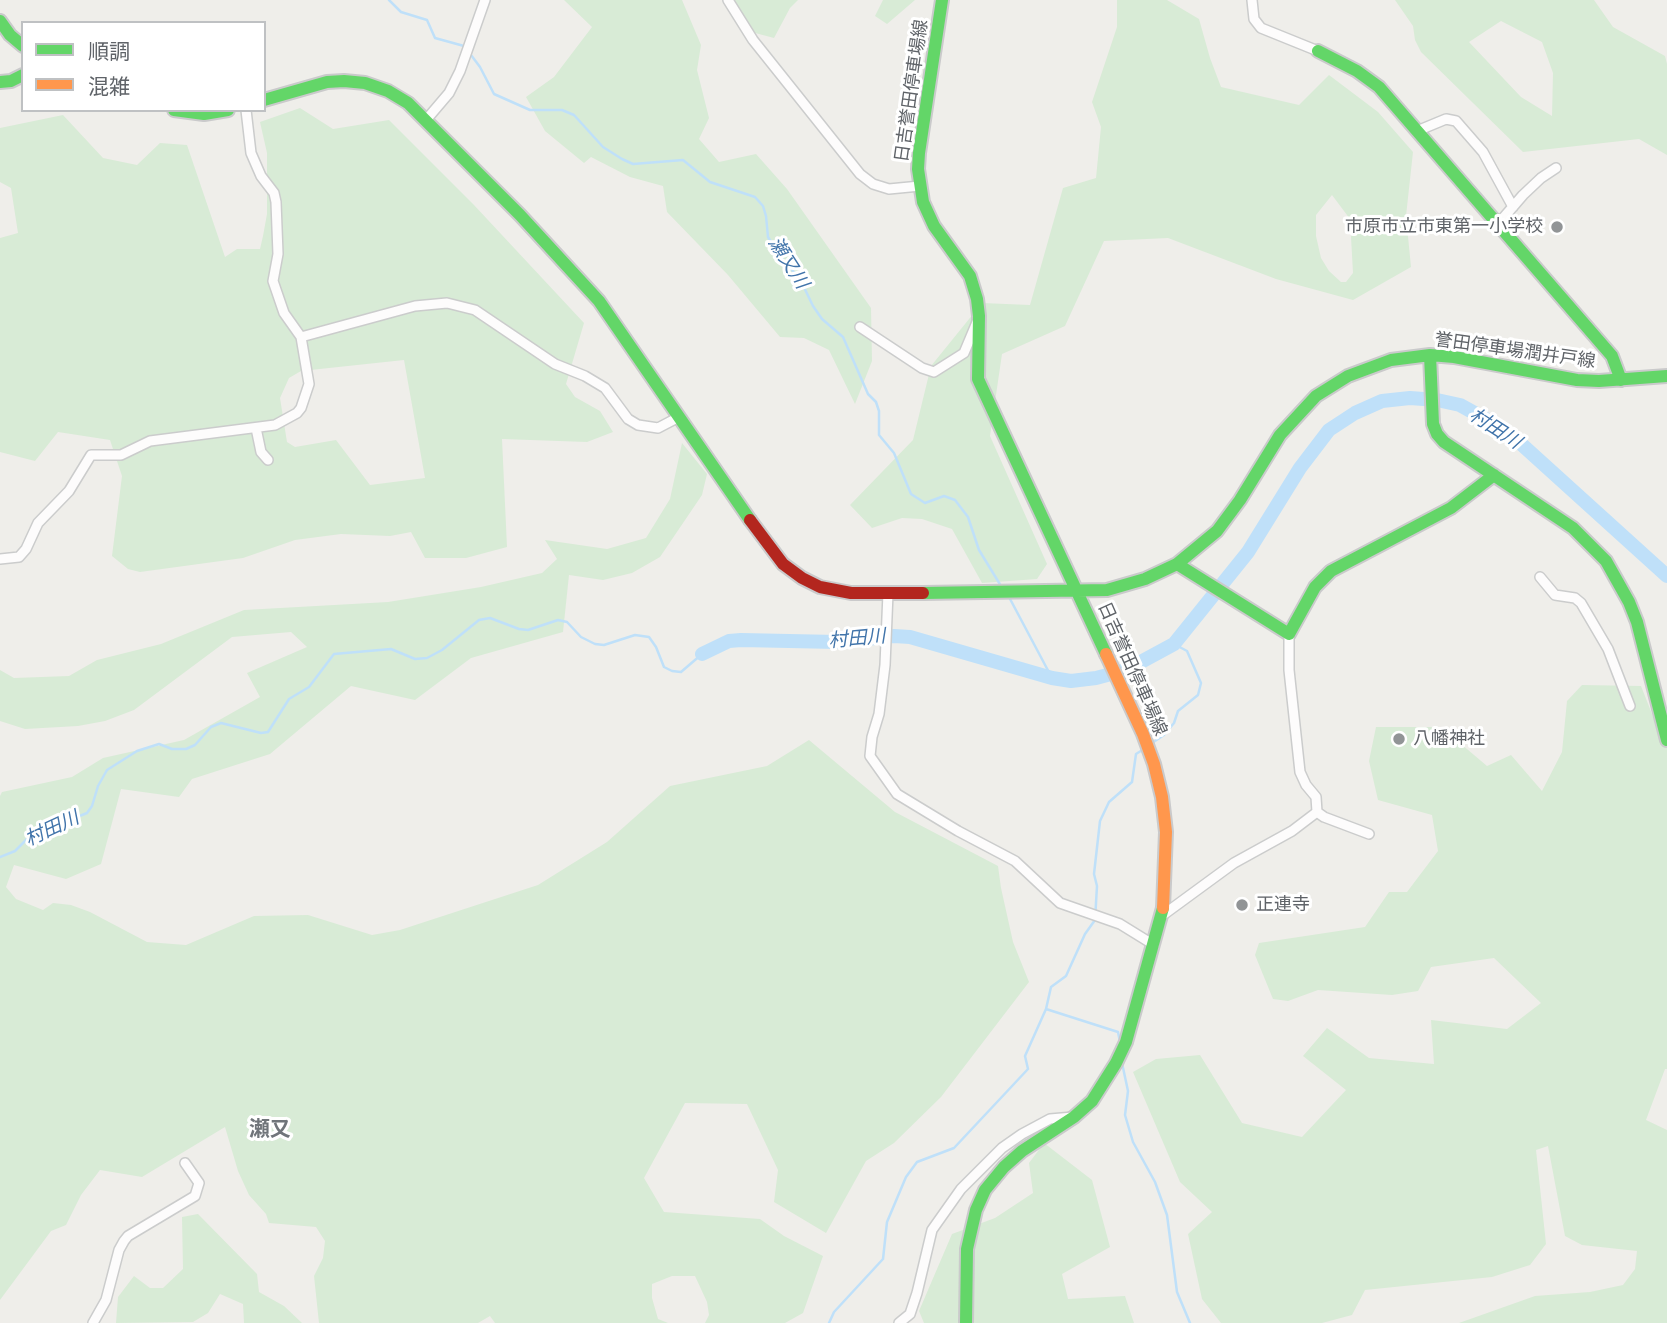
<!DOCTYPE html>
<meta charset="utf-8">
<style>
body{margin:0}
#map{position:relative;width:1667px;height:1323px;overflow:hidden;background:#efeeea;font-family:"PT Sans Narrow","Noto Sans JP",sans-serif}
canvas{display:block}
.legend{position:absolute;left:21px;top:21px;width:245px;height:91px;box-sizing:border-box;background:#fff;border:2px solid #bfc1c3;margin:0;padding:9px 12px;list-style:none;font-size:21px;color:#5f6368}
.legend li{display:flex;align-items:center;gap:14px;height:35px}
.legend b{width:35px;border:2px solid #bfc1c3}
</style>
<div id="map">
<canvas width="1667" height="1323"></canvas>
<ul class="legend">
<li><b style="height:9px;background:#63d668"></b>順調</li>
<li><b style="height:9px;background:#ff974d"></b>混雑</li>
</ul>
</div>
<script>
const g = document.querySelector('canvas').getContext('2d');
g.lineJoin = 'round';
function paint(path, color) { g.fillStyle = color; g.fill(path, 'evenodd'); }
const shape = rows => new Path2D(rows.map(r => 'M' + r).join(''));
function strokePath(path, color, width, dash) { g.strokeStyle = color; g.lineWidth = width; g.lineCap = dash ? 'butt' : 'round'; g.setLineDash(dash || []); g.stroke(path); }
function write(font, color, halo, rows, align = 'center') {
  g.font = font + ' "PT Sans Narrow","Noto Sans JP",sans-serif'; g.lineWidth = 6; g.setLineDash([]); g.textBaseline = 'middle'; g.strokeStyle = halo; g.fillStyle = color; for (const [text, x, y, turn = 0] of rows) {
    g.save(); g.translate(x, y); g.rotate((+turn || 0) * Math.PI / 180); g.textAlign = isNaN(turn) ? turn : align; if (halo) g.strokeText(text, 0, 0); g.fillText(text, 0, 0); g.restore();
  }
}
const green = shape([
 [564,0,682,0,701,45,697,70,709,118,699,139,719,162,756,154,787,189,871,308,872,361,855,404,829,350,804,338,780,337,728,275,667,212,663,186,630,177,591,157,584,163,545,131,526,97,554,77,592,27],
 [729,0,798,0,790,8,774,38,744,30],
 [883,0,915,0,887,24,875,16],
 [1117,0,1167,0,1199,19,1210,58,1221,87,1299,105,1329,75,1378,112,1413,152,1406,216,1411,267,1353,300,1276,279,1168,238,1104,241,1065,326,1002,354,990,436,1047,564,1037,579,982,583,952,529,922,519,902,518,872,528,850,505,913,440,931,366,982,303,1030,305,1063,188,1096,178,1101,127,1092,102,1117,27],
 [1332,195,1350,219,1353,273,1346,282,1341,282,1329,271,1321,258,1316,236,1316,215],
 [1395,0,1594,0,1613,27,1665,56,1667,64,1667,155,1639,139,1523,152,1421,52,1415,40,1413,26],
 [1501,21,1542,42,1553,73,1552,116,1521,97,1469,42],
 [300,108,333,129,389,120,474,205,584,323,566,384,575,397,600,411,613,432,587,442,502,439,507,547,466,558,425,558,411,532,390,536,341,534,295,540,243,558,140,572,128,569,112,556,122,476,110,440,58,432,35,461,0,452,0,238,18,233,11,188,0,182,0,128,63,115,103,158,137,165,160,143,187,145,225,257,237,249,260,249,263,236,267,214,267,153,260,122],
 [404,360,425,478,370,485,336,440,295,447,287,442,280,398,289,378,301,371],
 [682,443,707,474,702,495,660,557,632,573,603,580,569,575,563,632,471,658,415,700,351,686,270,754,192,779,179,797,121,789,101,864,66,879,14,865,6,887,16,899,43,910,53,903,71,905,90,912,147,942,186,945,254,916,308,915,372,935,400,930,538,885,607,842,670,786,767,766,809,740,895,812,998,866,1001,888,1013,942,1029,982,941,1097,894,1143,866,1161,826,1233,774,1202,778,1170,747,1104,685,1103,644,1178,664,1212,760,1219,784,1236,823,1256,803,1313,785,1323,705,1323,709,1315,707,1302,695,1276,672,1276,652,1284,652,1298,658,1319,668,1323,495,1323,490,1316,478,1323,319,1323,314,1276,323,1258,325,1241,316,1227,269,1223,266,1214,249,1195,238,1171,225,1127,142,1177,100,1170,81,1195,66,1225,51,1231,0,1300,0,796,2,792,72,777,103,758,184,740,260,697,247,673,307,647,291,632,232,637,134,710,105,721,78,726,25,729,0,721,0,670,14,678,69,676,97,660,161,644,244,610,388,602,481,587,542,573,557,559,545,540,607,549,646,538,670,499],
 [1582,685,1641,686,1654,719,1667,724,1667,1069,1665,1069,1646,1120,1667,1130,1667,1323,1459,1323,1535,1296,1590,1292,1623,1285,1635,1269,1637,1251,1582,1245,1565,1236,1548,1146,1536,1150,1546,1244,1530,1265,1492,1277,1365,1290,1352,1315,1322,1323,1221,1323,1202,1299,1188,1234,1212,1212,1180,1182,1133,1072,1156,1059,1200,1055,1242,1123,1302,1137,1346,1090,1303,1056,1327,1028,1369,1058,1434,1064,1431,1020,1507,1029,1541,1003,1494,958,1431,967,1418,991,1392,995,1318,990,1288,1001,1273,999,1255,955,1259,943,1365,927,1389,892,1407,892,1438,851,1432,815,1378,800,1369,761,1376,727,1441,727,1487,766,1511,755,1542,791,1562,752,1567,701],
 [1044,1143,1092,1180,1110,1247,1062,1274,1068,1299,1125,1296,1134,1323,924,1323,919,1311,952,1234,995,1218,1033,1193,1029,1163],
 [198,1214,257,1274,259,1292,284,1306,302,1323,244,1323,243,1304,220,1294,208,1313,193,1322,116,1323,118,1297,134,1276,150,1288,163,1288,183,1269,182,1217]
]);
const stream = shape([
 [389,0,401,12,427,20,435,38,464,46],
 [468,51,480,67,494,94,530,110,562,110,574,115,603,147,622,159,633,164,683,160,710,182,755,197,763,206,766,216,768,237,778,254,800,279,813,306,822,319,843,337,868,394,876,402,879,411,879,435,894,453,911,494,925,503,944,496,955,500,968,517,979,550,1001,586],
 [1009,597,1052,678],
 [1152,743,1164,735,1174,723,1178,711,1198,695,1201,683,1187,651,1174,644],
 [0,857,15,851,30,836,87,813,92,806,98,786,107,770,137,751,159,744,172,749,186,749,195,745,211,727,221,723,261,733,268,732,289,699,309,687,334,654,391,649,415,659,427,658,442,650,479,620,490,618,519,629,528,630,558,620,567,622,581,637,595,644,604,645,635,635,649,637,656,647,664,667,672,671,681,672,702,654],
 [1046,1009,1118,1032,1120,1042],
 [1122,1063,1128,1091,1125,1115,1133,1142,1155,1182,1167,1215,1177,1292,1190,1323],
 [829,1323,834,1312,883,1259,887,1222,906,1177,917,1162,954,1148,1028,1069,1025,1056,1046,1009,1051,987,1066,976,1085,934,1095,920,1097,886,1094,874,1100,821,1109,802,1132,782,1136,754,1144,749]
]);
const river = shape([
 [702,654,729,641,741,640,837,642,894,636,910,637,1052,678,1071,681,1096,678,1126,670,1174,644,1248,552,1300,468,1329,430,1355,413,1382,401,1410,398,1437,400,1460,405,1498,426,1519,442,1667,576]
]);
const street = shape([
 [728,0,753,40,860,174,873,184,889,189,920,186],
 [1252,0,1254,19,1261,28,1318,51],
 [426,120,449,93,460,71,485,0],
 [1417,131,1446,119,1456,121,1483,152,1513,207],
 [1498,224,1523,195,1541,178,1556,168],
 [860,327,922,368,934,372,964,353,977,322],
 [301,337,415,306,447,303,475,310,555,364,585,376,605,388,628,419,638,425,658,428,679,417],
 [256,428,261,452,268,460],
 [0,559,19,557,26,549,38,523,69,491,91,455,121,455,150,441,275,425,297,413,301,408,309,384,301,337,284,313,273,281,278,254,276,202,274,193,261,176,251,153,246,110],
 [1540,577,1555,595,1575,598,1581,603,1608,649,1630,706],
 [888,593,885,665,879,714,872,737,870,756,897,794,958,831,1015,861,1060,903,1120,924,1154,945],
 [1317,812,1324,817,1369,834],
 [1163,915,1234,863,1292,831,1317,812,1316,797,1306,785,1300,772,1289,670,1289,634],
 [93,1323,106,1300,119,1250,124,1241,128,1236,195,1196,199,1183,185,1163],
 [899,1323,910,1314,917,1293,932,1230,961,1189,1002,1148,1022,1134,1050,1119,1073,1117]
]);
const fast = shape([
 [942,0,919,153,918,169,923,202,934,226,970,276,977,299,979,316,978,379,1106,654],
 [0,21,10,35,23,46],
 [1318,51,1357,71,1379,87,1612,356,1621,380],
 [0,82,11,81,23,75],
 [264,100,327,82,344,81,365,83,388,91,408,103,520,215,599,301,750,520],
 [174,110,204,114,228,110],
 [1430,355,1433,424,1437,434,1444,442,1573,528,1606,561,1629,602,1637,622,1667,740],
 [1177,564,1289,634,1315,587,1331,571,1451,508,1494,475],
 [923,593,1107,590,1145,579,1177,564,1217,531,1240,500,1280,435,1316,396,1348,376,1391,360,1430,355,1454,357,1577,380,1599,381,1667,376],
 [966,1323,967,1249,976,1210,985,1190,1004,1167,1022,1151,1074,1117,1092,1101,1116,1063,1126,1042,1163,908]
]);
const slow = shape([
 [1106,654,1143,734,1154,764,1162,797,1166,832,1163,908]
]);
const jam = shape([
 [750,520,783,564,802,578,820,587,851,593,923,593]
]);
const markers = [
 [1557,227,7,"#919496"],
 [1399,739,7,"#919496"],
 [1242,905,7,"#919496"]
];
const streetNames = [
 ["日吉誉田停車場線",912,91,-82],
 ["誉田停車場潤井戸線",1515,351,8],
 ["日吉誉田停車場線",1132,669,66]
];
const poiNames = [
 ["市原市立市東第一小学校",1543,227,"right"],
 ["八幡神社",1413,739],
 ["正連寺",1256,905]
];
const waterNames = [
 ["瀬又川",788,263,57],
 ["村田川",1495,429,33],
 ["村田川",857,639,-5],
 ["村田川",52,829,-25]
];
const quarterNames = [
 ["瀬又",270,1130]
];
paint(green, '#d8ebd6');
strokePath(stream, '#bfe0f9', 2.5);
strokePath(river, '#bfe0f9', 14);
strokePath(street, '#cbcccc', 12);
strokePath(fast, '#cacacb', 16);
strokePath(slow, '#cacacb', 16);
strokePath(jam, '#cacacb', 16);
strokePath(street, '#fdfcfc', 9);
strokePath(fast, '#63d668', 12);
strokePath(slow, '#ff974d', 12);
strokePath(jam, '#b3261e', 12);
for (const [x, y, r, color] of markers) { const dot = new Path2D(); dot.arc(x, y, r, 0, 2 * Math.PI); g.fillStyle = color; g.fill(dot); strokePath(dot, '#fff', 2.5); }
write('18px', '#5f6368', '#fff', streetNames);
write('18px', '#5f6368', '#fff', poiNames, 'left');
write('italic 19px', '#4174aa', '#fff', waterNames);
write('bold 21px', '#70757a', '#fff', quarterNames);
</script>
